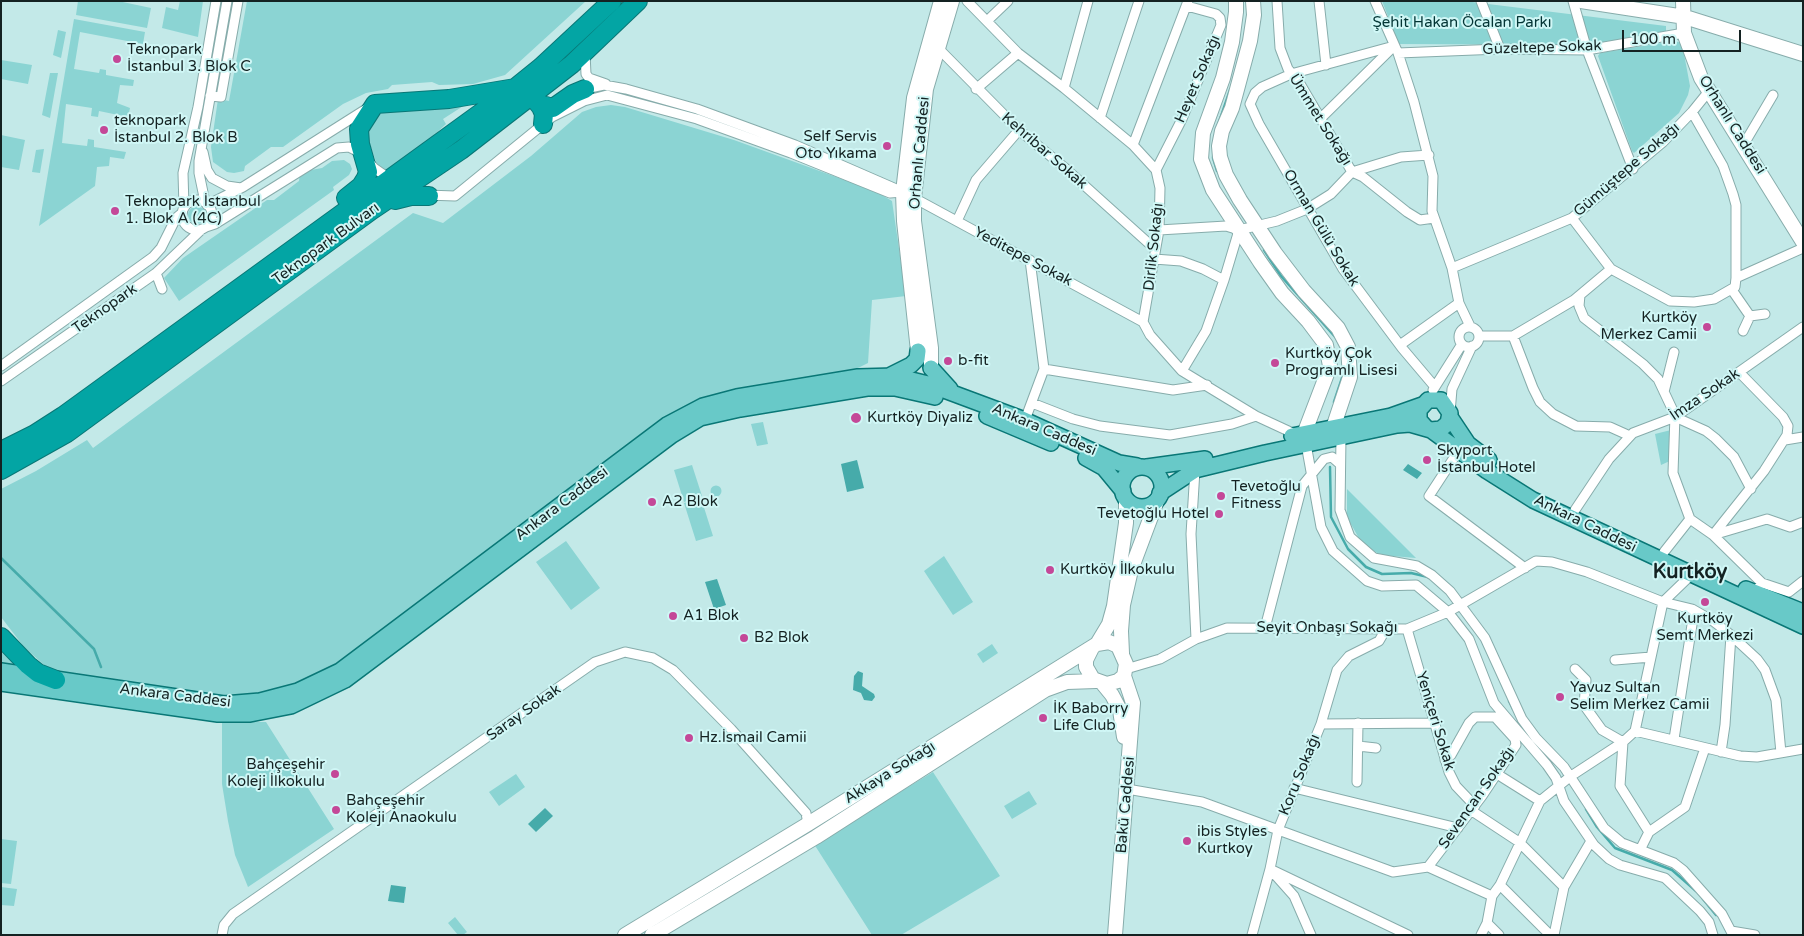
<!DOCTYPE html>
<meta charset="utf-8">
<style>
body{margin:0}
#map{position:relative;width:1804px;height:936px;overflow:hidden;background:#c3e9e8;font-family:"Varela Round",sans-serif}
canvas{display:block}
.frame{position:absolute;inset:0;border:2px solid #142222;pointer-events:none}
.scale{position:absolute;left:1622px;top:30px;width:119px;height:22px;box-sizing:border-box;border:2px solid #142222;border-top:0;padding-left:6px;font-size:15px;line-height:18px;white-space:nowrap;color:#142222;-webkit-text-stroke:4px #d0f7f6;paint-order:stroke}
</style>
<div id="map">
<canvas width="1804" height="936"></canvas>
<div class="frame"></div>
<div class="scale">100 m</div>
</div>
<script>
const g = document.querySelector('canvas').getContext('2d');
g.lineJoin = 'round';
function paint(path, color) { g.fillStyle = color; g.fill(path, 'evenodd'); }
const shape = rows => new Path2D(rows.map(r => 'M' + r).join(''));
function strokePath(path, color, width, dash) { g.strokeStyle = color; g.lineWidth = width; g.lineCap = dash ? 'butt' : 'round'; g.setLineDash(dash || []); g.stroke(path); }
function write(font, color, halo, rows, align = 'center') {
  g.font = font + ' "Varela Round",sans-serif'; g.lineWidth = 4; g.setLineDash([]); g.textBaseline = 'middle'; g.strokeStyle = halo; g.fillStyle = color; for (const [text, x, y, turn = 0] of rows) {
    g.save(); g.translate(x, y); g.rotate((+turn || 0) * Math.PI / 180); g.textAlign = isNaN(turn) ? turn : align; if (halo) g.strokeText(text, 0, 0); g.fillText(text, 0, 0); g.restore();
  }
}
const green = shape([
 [78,1,118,1,151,8,147,28,76,15],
 [180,1,203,1,198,37,162,28,166,7,178,10],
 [247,1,586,1,505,75,473,84,439,85,432,82,392,85,388,89,366,93,343,104,283,147,271,147,245,166,244,171,234,173,227,172,213,162,211,147,218,99,229,101],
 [1382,1,1464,1,1666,26,1666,31,1591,45,1399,44],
 [74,19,145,32,143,44,80,32,74,69,99,73,100,69,106,70,106,75,134,80,133,86,120,85,117,103,130,108,128,117,99,111,98,117,91,116,92,108,66,104,62,143,87,146,88,139,94,140,94,147,126,152,124,159,110,157,109,166,97,167,95,186,39,226],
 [58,30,66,32,61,58,53,55],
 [1674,41,1682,43,1690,86,1688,95,1679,113,1634,153,1632,151,1598,56,1600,53],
 [1,60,32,65,28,84,1,79],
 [50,73,58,73,50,118,42,115],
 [471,101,443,119,446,124,431,138,379,175,376,175,376,162,367,135,376,112],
 [611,105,625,107,734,140,875,191,892,201,906,296,872,300,868,363,842,376,698,402,335,664,287,687,255,695,221,697,53,673,24,647,1,617,1,489,36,471,87,440,93,448,413,213,443,223,531,156,582,112,596,107],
 [1,135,25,140,19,170,1,167],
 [44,149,40,173,32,172,36,150],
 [344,160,350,164,352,169,349,175,333,187,334,190,179,301,164,278,183,258,267,200,274,200,299,181,300,172,322,168,332,161],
 '188 215a9 9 0 1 1 18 0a9 9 0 1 1-18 0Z',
 [763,422,768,444,757,446,751,424],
 [1671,430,1672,460,1661,465,1655,434],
 [692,465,702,496,684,502,674,470],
 '710.5 491a5.5 5.5 0 1 1 11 0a5.5 5.5 0 1 1-11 0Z',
 [1347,489,1416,558,1380,555,1361,542,1347,517],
 [701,498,713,536,696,541,684,503],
 [566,541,600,588,571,610,536,562],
 [944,556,973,602,953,615,924,571],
 [992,644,998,653,983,663,977,654],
 [1,645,21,668,1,666],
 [222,722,266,722,334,829,248,887,235,855,228,821,222,784],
 [933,772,1000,876,901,935,872,935,814,844],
 [516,774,525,787,499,806,489,792],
 [1029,791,1037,804,1012,819,1004,806],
 [1,839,17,841,11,884,1,883],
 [1,887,17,889,14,906,1,905],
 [455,917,467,932,463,935,458,935,448,923]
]);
const water = shape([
 [857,460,864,488,847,492,841,464],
 [1408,464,1422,473,1417,479,1403,470],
 [717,579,726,605,714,609,705,582],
 [858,671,863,673,862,686,874,694,875,697,872,701,864,700,861,693,853,690,854,676],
 [545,808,553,816,536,832,528,824],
 [391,885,406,887,404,903,388,901]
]);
const stream = shape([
 [1218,125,1230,90],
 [1215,135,1213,158,1217,171],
 [1264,250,1281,276,1337,339],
 [1334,402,1344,372],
 [1330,467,1331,517,1348,549,1366,567,1382,574,1411,573,1428,577],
 [1,558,94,649,101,667],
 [1509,701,1513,709],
 [1586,809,1597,827,1615,848,1672,870,1696,891],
 [1703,899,1716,915]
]);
const street = shape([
 [967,1,1018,53,1064,88,1133,145,1156,170,1160,188,1159,230,1143,322,1150,335,1182,371,1256,416,1297,435],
 [1277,1,1280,48,1288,69,1299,82,1352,172,1363,177,1407,212,1420,220,1434,218],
 [1319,1,1326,65],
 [1375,1,1398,53,1414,102,1433,176,1432,211,1452,268,1459,303,1470,326],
 [1481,1,1500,49],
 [1573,1,1587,50,1633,169],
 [987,21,1008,1],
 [1394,46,1291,74,1262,87,1255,93,1250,104,1259,124,1343,269,1402,348,1435,387],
 [938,48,1019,130,1065,168,1155,249],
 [585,53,586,74,589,78,606,84],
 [1398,53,1500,49,1587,50,1684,33],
 [1064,88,1088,1],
 [585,89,604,85,626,89,697,109,795,145,903,192,1143,322],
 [976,89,1018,53],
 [210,96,221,97,238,1],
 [1692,112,1723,166,1733,194,1736,205,1736,278],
 [1100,118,1139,1],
 [1320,119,1393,47],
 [1744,144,1773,95],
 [1133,145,1188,1],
 [203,152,207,170,212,178,227,186,241,188],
 [1156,170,1182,119,1221,25,1220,18,1216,14,1187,6],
 [426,195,455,196,552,117,584,101,607,95,697,119,791,153,890,193,903,192],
 '182 215a15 15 0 1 1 30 0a15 15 0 1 1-30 0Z',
 [205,202,199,173,199,161,227,1],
 [207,205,243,187,371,106],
 [184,208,183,173,198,107,216,1],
 [1572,218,1611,269,1670,301,1694,302,1714,299,1735,287,1736,278,1803,248],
 [957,221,976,180,1019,130],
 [206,227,215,224,337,148,349,147,355,150,363,155,374,168,391,180],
 [1159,230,1226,226,1239,230,1277,221,1307,209,1331,194,1352,172,1401,157,1429,155],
 [1154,259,1181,261,1203,269,1224,280,1206,331,1182,371],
 [1452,268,1572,218,1663,142,1692,112,1709,91],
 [156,273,162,289],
 [1224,280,1239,230],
 [1732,290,1750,316,1765,314],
 [1580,295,1579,306,1584,318,1643,364,1658,379,1675,415,1673,473,1690,519,1664,552],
 '1459 337a10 10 0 1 1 20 0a10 10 0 1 1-20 0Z',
 [1743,331,1750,316],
 [1479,336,1513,336,1574,300,1611,269],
 [1513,336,1533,388,1540,402,1553,414,1576,426,1610,427,1630,436],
 [1400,345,1459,303],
 [1,366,153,257,161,248,176,218,182,213],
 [1044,369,1173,390,1207,385],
 [1,381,156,273,202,229],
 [1433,390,1462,344],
 [1664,392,1674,352],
 [1032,403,1073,419,1100,426,1170,435,1232,424,1256,416],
 [1450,413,1452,389,1472,346],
 [1675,417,1706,431,1715,438,1734,457,1751,489],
 [1025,420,1044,369,1030,260],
 [1341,437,1340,510,1350,537,1374,558,1417,566,1432,575,1450,591,1485,638,1522,719,1536,738,1564,767,1604,828,1622,843,1674,863,1683,870,1722,914,1733,935],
 [1785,440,1803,437],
 [1306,444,1321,527,1333,551,1367,581,1382,586,1416,585,1448,612,1469,639,1494,703,1547,765,1556,778,1564,801,1594,845,1609,859,1620,865,1665,878,1700,911,1709,922,1713,935],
 [1459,450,1429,496,1525,568],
 [1195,470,1191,534,1196,639],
 [1575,510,1609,459,1633,433,1675,417,1803,327],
 [1690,519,1713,535,1762,583],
 [1713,535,1764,471,1787,435,1788,426,1783,417,1739,372],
 [1713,535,1767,519,1790,527,1803,522],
 [1758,588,1762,583,1789,592,1803,581],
 [1265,628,1302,486,1324,459,1332,457,1340,464],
 [1407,629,1449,772,1456,786,1475,806],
 [1615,660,1651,657],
 [1126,669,1160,659,1196,639,1227,628,1407,629,1448,612,1536,561,1552,562,1587,572,1663,602,1692,609,1713,621,1731,635,1757,659,1765,670,1776,700,1781,753],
 [1575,669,1586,680,1584,705,1602,730,1623,742,1620,786,1649,832,1685,807,1705,748],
 [1321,724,1435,723],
 [1635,731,1740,756,1757,757,1803,749],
 [1674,739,1694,612],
 [1358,746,1376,748],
 [1721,752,1725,725,1731,635],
 [1497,774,1540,801],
 [1357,782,1358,723],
 [1294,788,1458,828],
 [1127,789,1202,802,1393,872,1428,867],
 [1472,811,1519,842,1564,887],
 [1640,850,1649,832],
 [1428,867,1482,796,1516,745,1515,739,1495,717,1475,717,1469,723,1451,755,1445,760],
 [1428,867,1492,896],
 [1500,885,1550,935],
 [1487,923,1499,935],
 [1731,931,1755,935],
 [222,935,224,925,233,914,595,662,625,652,653,658,673,670,731,729,806,813,808,824],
 [1252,935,1270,869,1408,935],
 [1311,935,1294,896,1270,869,1278,830,1321,724,1337,670,1349,656,1379,641,1386,629],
 [1481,935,1487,923,1492,896,1500,885,1540,801,1571,776,1623,742,1635,731,1663,602,1691,575],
 [1554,935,1564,887,1591,841]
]);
const secondary = shape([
 [1236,1,1236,12,1232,42,1223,78,1203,133,1201,159,1213,190,1260,262,1282,293,1308,321,1326,345,1330,366,1304,434],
 [1253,1,1254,15,1250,41,1232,108,1222,131,1219,146,1220,157,1226,175,1240,200,1275,253,1304,291,1338,328,1348,347,1350,377,1333,428],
 [1581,1,1685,17,1803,54],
 [1683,1,1684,33,1701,78,1803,242],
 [918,351,904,221,903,192,914,98,941,1],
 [931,368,931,348,914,221,914,198,926,89,952,1],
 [1097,644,1109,624,1114,606,1126,523,1126,499],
 [1122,653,1121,631,1123,605,1131,570,1158,498],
 [1103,684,1112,695,1120,710,1124,737],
 [625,935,808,824,1097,644,1109,642,1118,646,1126,664,1124,676,1118,681,1107,684,1093,679,1086,667,1086,660,1092,648],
 [652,935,816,837,1045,690,1067,682,1096,681],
 [1115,935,1133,703,1124,676]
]);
const primary = shape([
 [931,368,950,389],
 [889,376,911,365,917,359,918,351],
 [987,416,1051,443],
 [1450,417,1468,444,1489,460],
 [1431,430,1487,471,1533,500,1803,626],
 [1292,436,1391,416,1422,405],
 [1086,458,1104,468,1123,491],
 [1147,467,1205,459],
 '1122 487a20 20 0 1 1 40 0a20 20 0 1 1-40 0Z',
 [1160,493,1195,470,1265,453,1397,425,1410,424,1431,430,1441,429,1448,423,1450,413,1441,400,1428,400,1419,410,1419,420,1427,429],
 [1746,589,1803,612],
 [1,671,224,704,260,701,298,691,340,671,667,425,703,406,737,397,858,377,895,376,928,384,1022,419,1119,463,1137,466],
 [1,683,218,714,250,714,291,706,345,680,672,435,700,418,740,409,867,388,895,388,935,397]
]);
const highway = shape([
 [539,104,553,108,573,94,585,89],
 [346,198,361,186,366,178,368,172,360,144,359,129,375,104,449,99,515,88,532,96,541,107,544,114,543,124],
 [395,200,411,196,429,196],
 [1,451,35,434,63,416,515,88,541,67,612,1],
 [1,470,67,433,372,210,461,150,572,64,638,1],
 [1,637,28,665,38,673,56,680]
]);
const markers = [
 [117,59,5,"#c44898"],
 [104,130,5,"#c44898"],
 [887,146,5,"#c44898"],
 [115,211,5,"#c44898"],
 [1707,327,5,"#c44898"],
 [948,361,5,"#c44898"],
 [1275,363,5,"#c44898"],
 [856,418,6,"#c44898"],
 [1427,460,5,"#c44898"],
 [1221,496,5,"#c44898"],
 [652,502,5,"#c44898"],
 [1219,514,5,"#c44898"],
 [1050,570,5,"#c44898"],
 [1705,602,5,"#c44898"],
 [673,616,5,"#c44898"],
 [744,638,5,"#c44898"],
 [1560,697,5,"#c44898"],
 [1043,718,5,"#c44898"],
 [689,738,5,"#c44898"],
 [335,774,5,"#c44898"],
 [336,810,5,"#c44898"],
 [1187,841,5,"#c44898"]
];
const parkNames = [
 ["Şehit Hakan Öcalan Parkı",1462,23]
];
const streetNames = [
 ["Güzeltepe Sokak",1542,48,-2],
 ["Heyet Sokağı",1198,79,-67],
 ["Ümmet Sokağı",1320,120,58],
 ["Orhanlı Caddesi",1732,125,58],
 ["Kehribar Sokak",1044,151,41],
 ["Orhanlı Caddesi",920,153,-85],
 ["Gümüştepe Sokağı",1627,170,-41],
 ["Orman Gülü Sokak",1321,228,59],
 ["Teknopark Bulvarı",326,244,-36],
 ["Dirlik Sokağı",1154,247,-84],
 ["Yeditepe Sokak",1023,257,28],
 ["Teknopark",105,309,-35],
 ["İmza Sokak",1705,395,-34],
 ["Ankara Caddesi",1044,430,23],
 ["Ankara Caddesi",562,504,-37],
 ["Ankara Caddesi",1585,524,26],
 ["Seyit Onbaşı Sokağı",1327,628],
 ["Ankara Caddesi",175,696,7],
 ["Saray Sokak",524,713,-35],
 ["Yeniçeri Sokak",1435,721,73],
 ["Akkaya Sokağı",890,773,-32],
 ["Koru Sokağı",1300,775,-68],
 ["Sevencan Sokağı",1477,798,-55],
 ["Bakü Caddesi",1126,805,-85]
];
const poiNames = [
 ["Teknopark",127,50],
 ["İstanbul 3. Blok C",127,67],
 ["teknopark",114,121],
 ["İstanbul 2. Blok B",114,138],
 ["Self Servis",877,137,"right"],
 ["Oto Yıkama",877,154,"right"],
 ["Teknopark İstanbul",125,202],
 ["1. Blok A (4C)",125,219],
 ["Kurtköy",1697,318,"right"],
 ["Merkez Camii",1697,335,"right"],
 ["Kurtköy Çok",1285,354],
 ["Programlı Lisesi",1285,371],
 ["b-fit",958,361],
 ["Kurtköy Diyaliz",867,418],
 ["Skyport",1437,451],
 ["İstanbul Hotel",1437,468],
 ["Tevetoğlu",1231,487],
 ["Fitness",1231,504],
 ["A2 Blok",662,502],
 ["Tevetoğlu Hotel",1209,514,"right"],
 ["Kurtköy İlkokulu",1060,570],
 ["A1 Blok",683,616],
 ["Kurtköy",1705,619,"center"],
 ["Semt Merkezi",1705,636,"center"],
 ["B2 Blok",754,638],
 ["Yavuz Sultan",1570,688],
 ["Selim Merkez Camii",1570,705],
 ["İK Baborry",1053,709],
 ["Life Club",1053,726],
 ["Hz.İsmail Camii",699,738],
 ["Bahçeşehir",325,765,"right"],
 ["Koleji İlkokulu",325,782,"right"],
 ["Bahçeşehir",346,801],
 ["Koleji Anaokulu",346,818],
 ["ibis Styles",1197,832],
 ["Kurtkoy",1197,849]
];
const districtNames = [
 ["Kurtköy",1690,573]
];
paint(green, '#8bd4d3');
paint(water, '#46abaa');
strokePath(stream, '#46abaa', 2.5);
strokePath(street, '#87acab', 11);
strokePath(secondary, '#87acab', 16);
strokePath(primary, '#097776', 18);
strokePath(highway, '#097776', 20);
strokePath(street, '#fff', 9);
strokePath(secondary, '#fff', 14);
strokePath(primary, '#68c9c8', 15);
strokePath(highway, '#03a5a4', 18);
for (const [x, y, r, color] of markers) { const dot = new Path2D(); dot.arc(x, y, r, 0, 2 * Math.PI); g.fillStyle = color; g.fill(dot); strokePath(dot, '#d0f7f6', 2); }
write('15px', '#033535', '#d0f7f6', parkNames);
write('15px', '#142222', '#d0f7f6', streetNames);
write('15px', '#142222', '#d0f7f6', poiNames, 'left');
write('bold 20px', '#142222', '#d0f7f6', districtNames);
</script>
